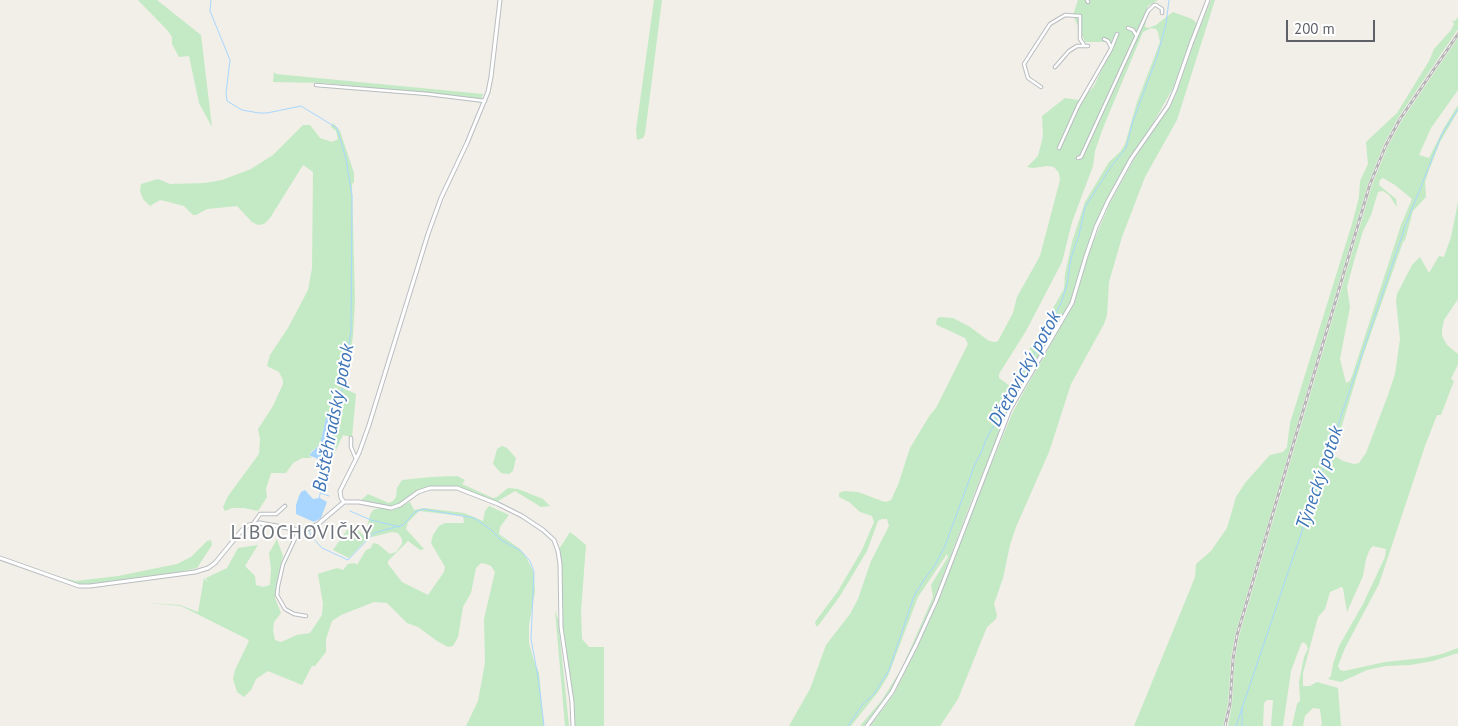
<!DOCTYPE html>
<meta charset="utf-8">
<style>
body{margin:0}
#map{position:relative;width:1458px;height:726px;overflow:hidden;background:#f1efe7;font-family:"PT Sans",sans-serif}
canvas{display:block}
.scale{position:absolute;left:1286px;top:20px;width:89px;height:22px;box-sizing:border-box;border:2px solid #5e6268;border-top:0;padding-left:6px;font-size:15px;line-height:18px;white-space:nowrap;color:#5e6268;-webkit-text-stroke:4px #fff;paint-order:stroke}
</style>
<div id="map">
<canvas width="1458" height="726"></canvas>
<div class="scale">200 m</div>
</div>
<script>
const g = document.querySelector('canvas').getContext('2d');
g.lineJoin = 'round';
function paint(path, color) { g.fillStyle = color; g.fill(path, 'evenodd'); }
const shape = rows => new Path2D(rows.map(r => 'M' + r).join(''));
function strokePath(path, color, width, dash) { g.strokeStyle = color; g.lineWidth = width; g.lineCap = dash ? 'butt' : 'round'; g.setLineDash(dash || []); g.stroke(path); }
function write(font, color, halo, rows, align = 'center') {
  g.font = font + ' "PT Sans",sans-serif'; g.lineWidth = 4; g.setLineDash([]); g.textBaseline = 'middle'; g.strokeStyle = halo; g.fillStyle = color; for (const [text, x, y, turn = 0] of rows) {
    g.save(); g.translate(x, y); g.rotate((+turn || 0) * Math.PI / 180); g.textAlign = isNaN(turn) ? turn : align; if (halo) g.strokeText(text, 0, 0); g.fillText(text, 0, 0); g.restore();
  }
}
const green = shape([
 [138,0,157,0,201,35,212,127,199,103,189,56,179,57,172,44,172,37,168,31],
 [654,0,662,0,645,134,643,138,637,140,636,130],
 [1078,0,1158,0,1148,6,1145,27,1148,28,1156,25,1173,12,1192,19,1197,23,1173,88,1152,125,1129,159,1106,200,1087,246,1070,302,1019,389,1008,412,974,494,934,600,901,672,890,691,864,726,860,726,882,700,902,668,933,597,931,585,948,557,947,554,918,597,888,676,878,692,851,726,789,726,810,689,826,645,850,614,858,599,871,561,889,526,887,519,882,519,878,521,867,551,840,596,824,618,818,626,816,626,815,622,838,591,862,550,874,522,872,516,860,512,849,502,839,497,839,493,844,491,858,492,882,501,886,502,891,500,898,485,910,448,930,415,936,408,968,344,965,338,937,325,936,323,937,319,940,317,953,318,970,327,989,341,995,342,998,341,1013,313,1017,297,1040,256,1060,180,1059,173,1054,167,1047,166,1033,168,1027,167,1038,156,1043,136,1042,116,1065,98,1078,100,1087,94,1094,86,1112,48,1109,42,1085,42,1073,15],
 [1151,28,1156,29,1158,32,1160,42,1137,102,1125,144,1120,152,1109,162,1085,202,1072,242,1065,274,1064,289,1049,315,1048,327,1044,333,1030,348,1017,382,1010,386,999,378,999,374,1026,331,1062,262,1072,222,1093,166,1095,151,1103,128,1143,32],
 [1211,0,1215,0,1177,120,1145,177,1122,237,1109,282,1107,315,1104,324,1071,384,1049,452,1016,527,1010,545,1003,578,994,604,997,615,996,619,987,627,958,699,940,726,870,726,894,694,918,646,938,602,978,496,1012,414,1024,391,1074,304,1091,247,1110,203,1133,161,1175,97,1193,45],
 [1458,17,1458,29,1398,118,1384,144,1368,184,1235,635,1231,658,1228,703,1223,726,1134,726,1191,587,1195,577,1196,564,1211,551,1227,528,1236,497,1245,483,1270,455,1283,452,1287,447,1290,423,1352,224,1359,197,1360,181,1368,164,1366,142,1397,113,1429,61,1434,49,1451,30,1454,24,1452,20,1455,21],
 [1458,38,1458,90,1431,128,1419,155,1429,158,1444,128,1458,105,1458,111,1440,142,1429,170,1425,182,1426,197,1413,211,1405,240,1403,242,1363,356,1333,455,1343,461,1354,464,1359,463,1366,453,1388,395,1395,374,1400,339,1396,301,1397,294,1412,265,1420,257,1429,273,1439,256,1444,257,1451,237,1458,202,1458,299,1444,320,1442,330,1442,336,1447,345,1458,354,1458,364,1451,379,1454,381,1441,415,1437,415,1425,446,1379,584,1345,648,1338,666,1340,670,1344,671,1385,662,1424,658,1442,654,1458,648,1458,653,1433,661,1410,665,1386,666,1367,670,1341,682,1328,679,1331,676,1333,664,1339,646,1363,604,1385,557,1386,549,1373,546,1370,549,1366,559,1363,576,1347,612,1343,588,1341,587,1330,592,1325,609,1318,617,1303,673,1303,686,1310,686,1317,682,1338,688,1341,726,1320,726,1322,725,1320,709,1313,708,1305,716,1303,726,1292,726,1297,704,1300,701,1299,682,1304,657,1308,649,1306,644,1303,642,1301,644,1291,671,1283,726,1271,726,1273,700,1267,700,1264,703,1263,726,1228,726,1232,704,1235,659,1239,636,1372,185,1388,146,1402,120],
 [1383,178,1395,185,1412,199,1401,225,1352,376,1350,381,1346,383,1340,359,1350,307,1347,287,1354,261,1363,231,1371,215,1378,192,1383,191,1389,195,1397,207,1396,199,1379,185,1380,180],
 [274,72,276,74,483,94,481,99,323,83,273,82],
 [333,123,340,131,354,173,354,182,352,184,355,301,353,336,345,389,356,394,352,437,343,435,329,465,324,462,332,423,331,419,329,417,326,418,320,444,311,452,309,456,312,457,311,458,302,458,293,463,286,473,271,473,266,489,267,497,258,511,244,508,232,508,225,511,223,507,228,496,259,454,260,439,258,429,273,406,283,384,283,380,279,372,267,366,270,355,288,328,308,290,312,268,313,172,303,165,270,218,264,224,258,225,252,222,237,206,207,209,196,215,193,215,184,206,169,202,160,200,150,206,143,199,140,191,141,184,158,179,170,184,205,183,222,180,251,169,273,155,303,125,310,125,320,138,332,142,338,139,336,131,331,127],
 [502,446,507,448,516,458,513,471,509,474,501,473,493,464,497,449],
 [457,476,465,480,462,484,493,498,497,497,508,488,518,489,543,499,550,506,541,507,515,491,498,501,533,521,546,530,554,538,554,540,543,530,498,504,457,488,443,487,418,492,400,505,391,508,359,502,368,494,389,503,393,501,396,497,397,488,402,480,431,477],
 [410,502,414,510,424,508,464,513,483,521,485,511,489,506,509,515,500,527,499,534,520,549,525,555,534,573,535,592,529,625,529,643,534,661,539,673,544,726,466,726,478,701,485,663,484,619,495,572,491,566,486,564,481,563,476,568,471,593,463,607,458,637,453,646,448,647,437,641,418,627,407,623,387,603,374,602,341,615,332,621,326,639,326,652,315,666,312,666,302,685,268,671,256,679,251,690,244,697,237,692,233,679,235,670,249,641,247,639,181,606,145,603,180,605,198,612,204,578,208,582,206,578,227,568,238,548,258,545,245,566,255,576,256,585,263,587,270,585,271,569,269,553,277,539,283,556,275,598,281,613,274,622,273,630,275,640,281,642,297,635,310,633,322,615,323,604,318,574,337,568,343,570,348,564,355,563,357,565,366,550,371,548,373,543,378,544,390,554,396,552,402,544,402,539,398,533,392,532,372,537,367,528,370,515,373,510,380,508,393,510],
 [419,511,463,516,464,523,445,523,439,526,433,535,431,543,445,567,444,572,428,595,402,582,388,564,388,561,408,541,420,550,424,549,406,529,408,522],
 [352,527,355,527,367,539,349,558,333,550,347,530],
 [570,532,586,545,581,611,582,639,589,647,604,647,604,726,573,726,572,702,561,627,558,551],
 [211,540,212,545,197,568,185,571,88,585,75,584,64,580,64,578,76,581,118,576,177,564,191,557,207,541],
 [555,610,558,619,569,726,565,726]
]);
const water = shape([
 [329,417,332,423,324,462,309,455,320,444,326,418],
 [305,490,313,499,320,498,327,502,321,518,314,522,296,514,296,505,299,496,301,492]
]);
const stream = shape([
 [211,0,210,11,230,60,226,93,227,101,242,110,259,113,267,113,301,106,337,128,346,159,352,196,351,331,342,390,319,499],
 [1404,229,1442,134,1458,109],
 [321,493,329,496],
 [350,511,371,520,400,527],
 [309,530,311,536,322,548,348,560,374,533,403,525,415,512,423,509,474,518,490,529,501,540,521,551,530,561,534,572,531,639,538,677,544,726],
 [848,726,862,705,874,694,889,670,914,596,923,581,935,565,945,546,975,464,981,453,987,437,995,424,998,410,1038,348,1061,303,1067,285,1071,258,1079,235,1085,207,1110,168,1126,148,1133,121,1157,57,1166,24,1169,0],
 [1236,726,1404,230],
 [1242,726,1242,707]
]);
const street = shape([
 [1087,0,1088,2],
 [1128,28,1133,30,1136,35],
 [1104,39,1108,41,1111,47],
 [1055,67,1069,51,1077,46,1088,46],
 [316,85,428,94,485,101],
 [1041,87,1028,78,1024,64,1050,24,1065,15,1080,16,1080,39,1084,45],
 [1059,148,1078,106,1111,49,1117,34],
 [1078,158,1081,157,1148,11,1154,5,1156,5,1162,9,1162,13],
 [351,438,351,447,356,459],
 [253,524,260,514,276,514,285,506],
 [299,530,283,564,278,586,277,595,285,609,294,614,306,616]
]);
const secondary = shape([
 [344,502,341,498,340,491,359,453,369,425,428,234,441,198,467,143,488,92,491,77,500,0],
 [0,558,79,586,90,586,195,572,208,568,215,563,242,530,249,525,260,523,299,530,305,530,318,524,344,502,359,502,391,508,400,505,418,492,430,488,457,488,498,504,522,516,543,530,554,540,558,551,560,564,561,627,572,702,573,726],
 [867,726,892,692,916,645,936,601,1010,409,1072,303,1086,256,1096,227,1108,201,1131,159,1168,106,1175,90,1191,44,1208,0]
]);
const rail = shape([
 [1225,726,1230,704,1233,659,1237,635,1370,184,1386,145,1400,119,1458,34]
]);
const waterNames = [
 ["Dřetovický potok",1025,369,-61],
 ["Buštěhradský potok",334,418,-79],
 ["Týnecký potok",1320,478,-71]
];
const quarterNames = [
 ["LIBOCHOVIČKY",302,533]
];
paint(green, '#c3eac4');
paint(water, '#a9d6ff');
strokePath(stream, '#a9d6ff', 1);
strokePath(street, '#b9bcc1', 4.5);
strokePath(secondary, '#babdc3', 5);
strokePath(street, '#fff', 2.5);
strokePath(secondary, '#fff', 3);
strokePath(rail, '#b6b6b8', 3);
strokePath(rail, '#fff', 1, [4]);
write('italic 19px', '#3e75b8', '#fff', waterNames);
g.letterSpacing = '1px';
write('20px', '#6f747a', '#fff', quarterNames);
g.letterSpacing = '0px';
</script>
